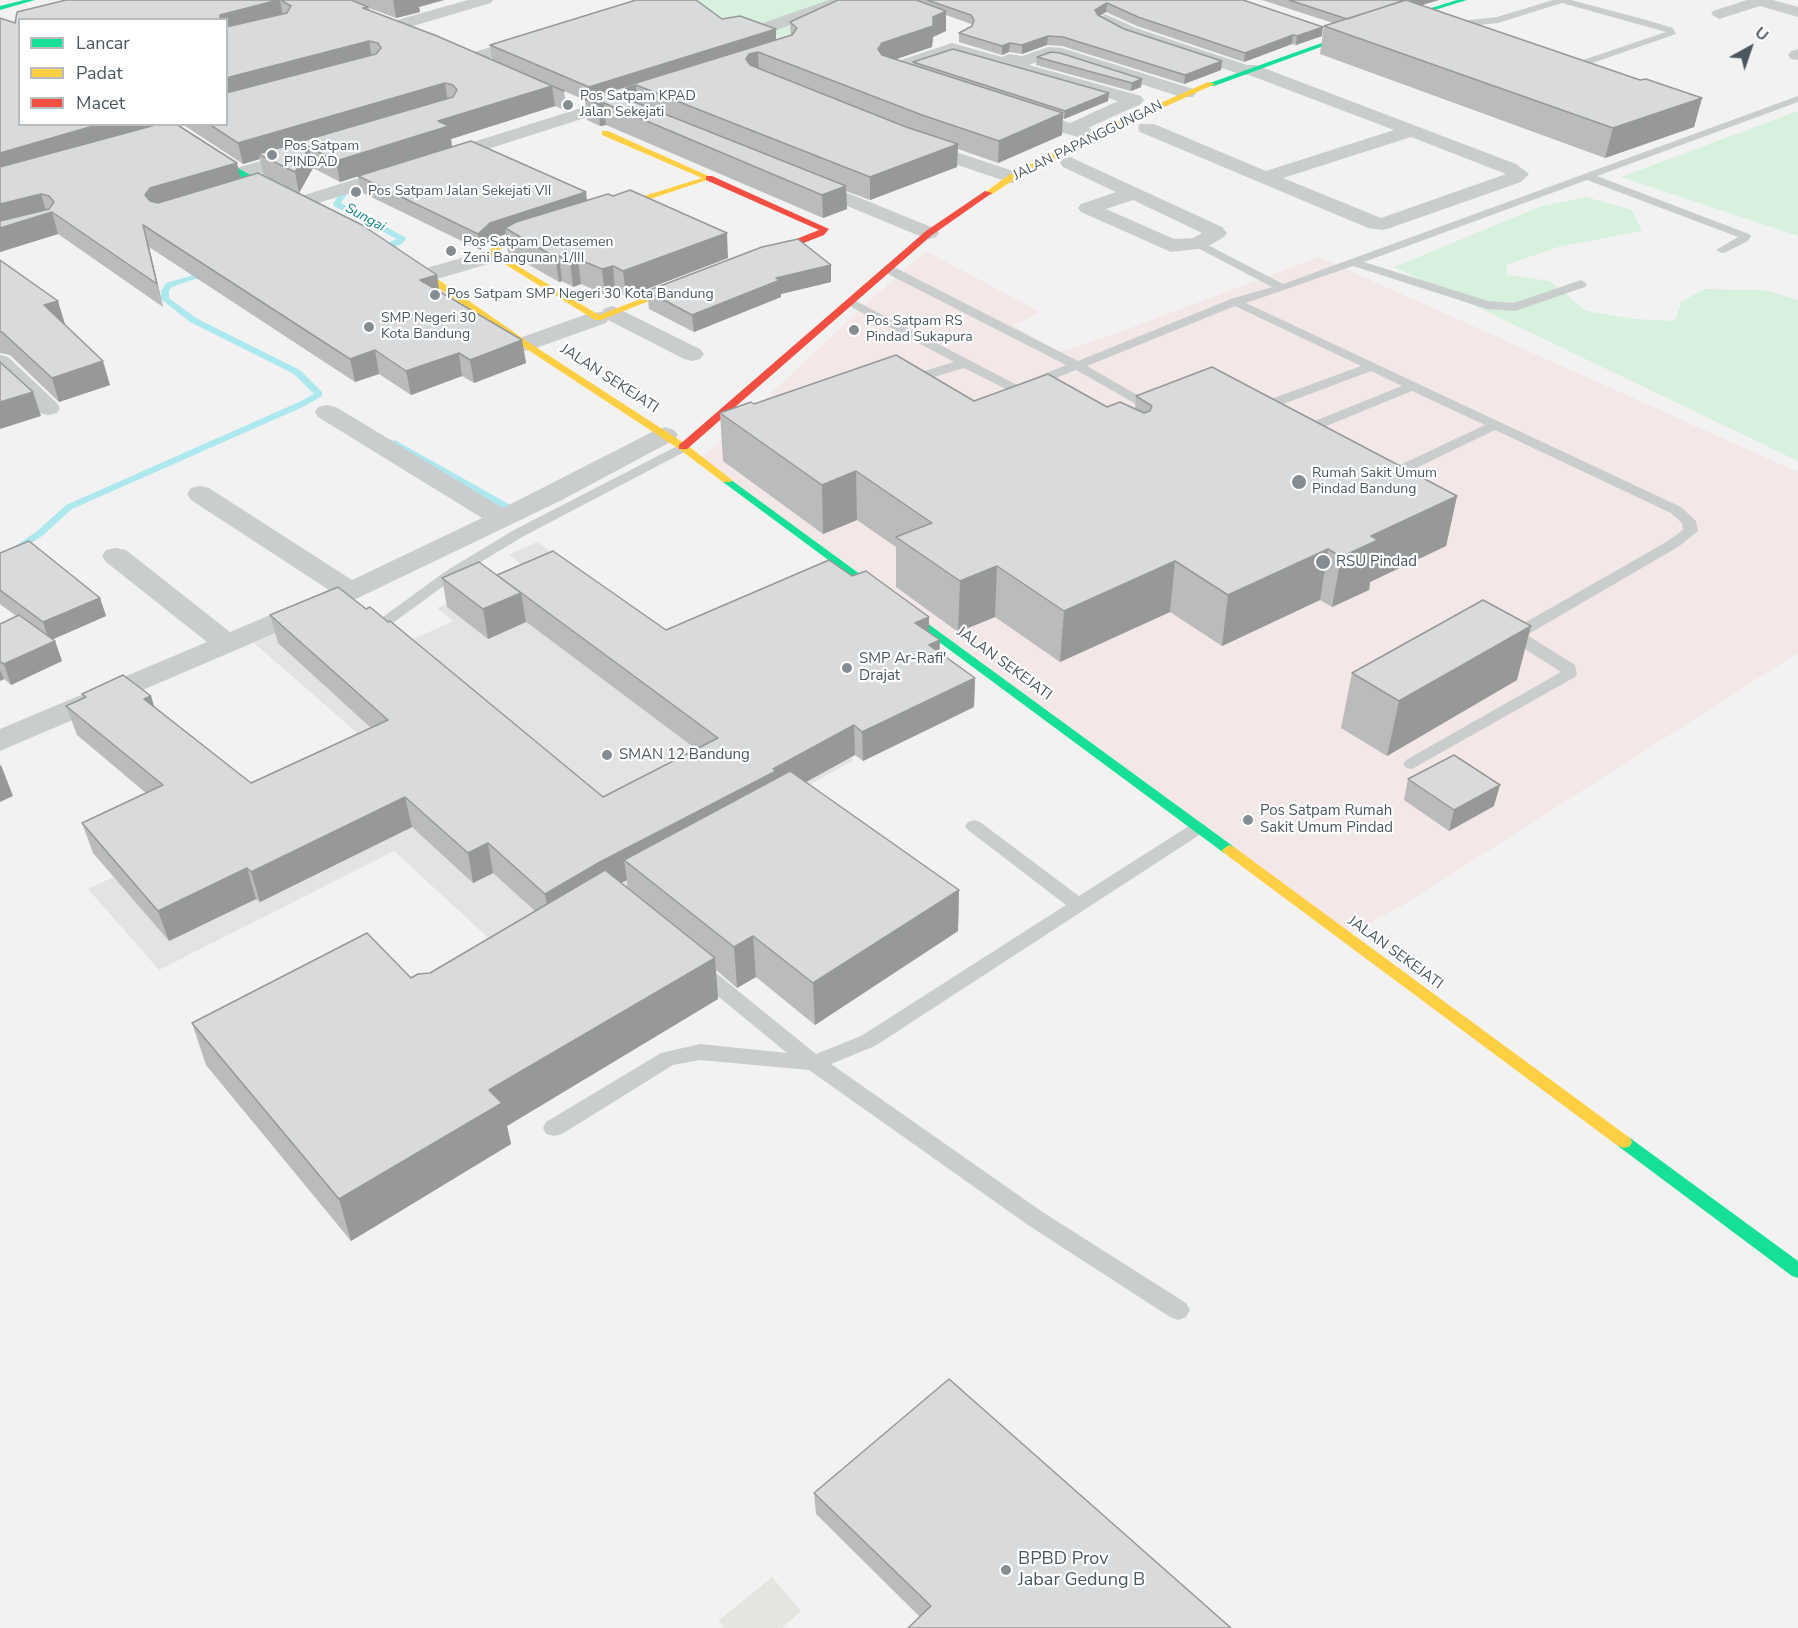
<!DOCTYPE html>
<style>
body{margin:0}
#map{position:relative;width:1798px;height:1628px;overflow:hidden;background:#f2f2f2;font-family:"Nunito Sans",sans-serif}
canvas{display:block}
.legend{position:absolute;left:18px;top:18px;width:210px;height:108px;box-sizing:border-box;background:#fff;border:2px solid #b6bcbf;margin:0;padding:8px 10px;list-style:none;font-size:18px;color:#49575f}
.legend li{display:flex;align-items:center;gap:12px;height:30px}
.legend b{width:30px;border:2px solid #b6bcbf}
.north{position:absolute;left:1720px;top:18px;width:60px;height:60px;-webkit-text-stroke:4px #fff;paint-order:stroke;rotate:40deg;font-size:16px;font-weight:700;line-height:24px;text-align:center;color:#49575f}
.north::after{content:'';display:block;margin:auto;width:21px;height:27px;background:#49575f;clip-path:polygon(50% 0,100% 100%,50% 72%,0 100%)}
</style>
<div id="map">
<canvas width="1798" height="1628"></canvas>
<ul class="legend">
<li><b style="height:8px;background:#16e098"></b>Lancar</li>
<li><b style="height:8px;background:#ffcf43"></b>Padat</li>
<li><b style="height:8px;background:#f24e42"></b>Macet</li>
</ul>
<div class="north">U</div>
</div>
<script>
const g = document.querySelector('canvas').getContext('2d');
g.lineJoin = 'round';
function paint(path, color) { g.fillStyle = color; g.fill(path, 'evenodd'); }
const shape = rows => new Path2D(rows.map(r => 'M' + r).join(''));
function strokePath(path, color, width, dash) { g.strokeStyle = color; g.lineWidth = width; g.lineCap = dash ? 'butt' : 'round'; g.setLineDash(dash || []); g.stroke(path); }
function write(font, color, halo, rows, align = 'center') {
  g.font = font + ' "Nunito Sans",sans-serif'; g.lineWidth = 4.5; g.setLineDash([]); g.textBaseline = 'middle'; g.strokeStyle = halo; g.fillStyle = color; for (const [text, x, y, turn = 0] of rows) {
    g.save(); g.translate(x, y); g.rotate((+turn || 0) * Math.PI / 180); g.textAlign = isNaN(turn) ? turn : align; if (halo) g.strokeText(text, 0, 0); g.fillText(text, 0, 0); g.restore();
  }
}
const commercial = shape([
 [772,1577,801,1611,782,1628,724,1628,718,1621]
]);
const education = shape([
 [537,542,854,760,507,955,394,851,159,970,88,889,378,751,254,643,352,601,405,643,453,621,437,608,485,587,541,578,509,555]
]);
const medical = shape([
 [926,251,1040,312,1013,325,1059,352,1114,334,1319,257,1798,472,1798,653,1403,905,1351,933,701,459,868,302]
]);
const green = shape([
 [687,0,854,0,794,42,678,3],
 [1798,111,1798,236,1621,177],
 [1586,197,1632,210,1642,231,1558,247,1506,265,1507,275,1550,281,1586,311,1635,319,1675,321,1681,302,1704,289,1764,290,1798,300,1798,461,1394,267,1542,206]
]);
const stream = shape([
 [352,186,359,188,347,194,341,203,405,237,406,239,402,244,379,253,373,253,373,249,397,239,334,206,333,204,341,191,352,186],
 [212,274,212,278,195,279,172,287,169,291,169,298,196,318,300,370,322,392,322,396,305,406,72,509,42,536,0,564,0,556,36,532,66,505,299,402,314,394,294,374,190,322,161,299,161,291,166,283,194,275,212,274],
 [395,440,514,507,516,509,514,511,508,511,392,445,392,441,395,440]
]);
const lane = shape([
 [1553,0,1571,0,1643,19,1673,28,1676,34,1578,68,1564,67,1559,64,1564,61,1577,62,1666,32,1562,3,1498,23,1450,28,1445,25,1450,22,1497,17,1553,0],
 [1798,96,1798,102,1597,176,1749,234,1751,236,1748,241,1726,252,1722,253,1716,250,1738,237,1587,180,1364,262,1488,301,1514,303,1581,280,1587,284,1585,287,1515,311,1487,309,1353,266,1246,303,1681,507,1696,521,1698,531,1678,547,1527,635,1575,665,1577,674,1575,677,1412,769,1406,768,1403,764,1406,760,1561,672,1514,642,1510,633,1512,630,1668,541,1683,530,1682,523,1671,513,1495,430,1410,471,1375,474,1373,471,1375,468,1402,464,1485,425,1412,391,1302,436,1292,436,1290,433,1292,430,1402,386,1371,371,1262,412,1252,412,1250,409,1252,406,1361,366,1235,306,1087,366,1162,409,1164,412,1162,415,1157,416,1076,370,1016,394,964,368,911,384,901,384,899,381,901,378,954,362,844,303,846,300,854,300,1017,385,1066,365,884,272,884,266,892,266,1078,361,1231,299,1272,287,1194,246,1194,242,1202,242,1283,284,1798,96],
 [683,443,688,444,690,447,688,450,524,536,456,577,390,625,378,625,376,622,446,571,514,530,683,443],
 [974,820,980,822,1079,896,1192,824,1204,824,1207,828,1204,832,875,1046,831,1064,1044,1213,1186,1303,1190,1310,1186,1317,1178,1320,1170,1317,1028,1225,809,1070,700,1060,673,1065,562,1134,554,1136,546,1134,543,1128,546,1122,661,1053,700,1044,787,1053,691,974,688,969,691,964,698,962,705,964,816,1054,861,1036,1066,905,968,830,965,826,968,822,974,820]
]);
const street = shape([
 [468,0,493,0,491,3,396,31,388,26,390,22,468,0],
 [829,0,852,0,850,3,769,33,757,33,755,29,757,25,829,0],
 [1747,0,1773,0,1798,7,1798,17,1760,6,1719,19,1711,14,1713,11,1747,0],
 [1105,14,1136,28,1247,65,1256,65,1516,164,1529,174,1521,182,1390,228,1383,230,1368,228,1140,132,1138,128,1140,124,1154,124,1266,171,1394,130,1249,75,1240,74,1124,36,1099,22,1097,19,1105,14],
 [1411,137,1506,174,1381,218,1283,178,1411,137],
 [535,34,541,35,543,39,541,43,470,64,464,63,461,59,464,55,535,34],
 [952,43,1002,57,1009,54,1022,56,1048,47,1062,48,1193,89,1196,93,1193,97,1181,97,1060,58,1050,57,1029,65,1141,96,1144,100,1141,104,1088,128,1100,132,1102,136,1100,140,1093,142,1013,117,1011,113,1013,109,1020,107,1070,123,1118,101,953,54,906,70,917,74,920,78,917,82,911,83,883,74,880,70,883,66,952,43],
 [1798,49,1798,60,1791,59,1788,55,1791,51,1798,49],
 [629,93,635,94,638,98,635,102,306,207,292,207,289,203,292,199,629,93],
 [914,138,1019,173,1022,177,1019,181,1012,183,1005,181,907,148,904,144,907,140,914,138],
 [305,148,312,150,315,154,312,158,240,179,233,177,230,173,233,169,305,148],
 [1070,157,1222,227,1227,233,1224,237,1205,248,1171,252,1081,212,1078,208,1081,204,1116,192,1063,167,1060,163,1063,159,1070,157],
 [1133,200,1202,233,1193,238,1174,239,1106,209,1133,200],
 [806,176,936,229,939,233,936,237,929,239,922,237,799,186,796,182,799,178,806,176],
 [494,249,502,250,505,255,502,260,427,282,419,280,416,275,419,270,494,249],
 [613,306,700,349,704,354,700,359,692,361,684,359,608,320,606,323,533,349,525,351,517,349,513,344,517,339,590,313,602,312,605,308,613,306],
 [0,355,8,357,57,403,60,408,57,413,48,415,39,413,0,375,0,355],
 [327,405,336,407,503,508,656,430,665,427,674,430,678,435,674,440,560,501,360,597,0,751,0,729,207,642,106,562,102,556,106,550,116,548,126,550,230,632,329,590,191,500,187,494,191,488,200,486,209,488,352,580,482,518,318,417,315,412,318,407,327,405]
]);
const fast = shape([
 [24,0,35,0,0,10,0,6,24,0],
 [1457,0,1467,0,1348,37,1214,86,1207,84,1344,35,1457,0],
 [160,124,169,124,243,171,292,198,285,200,237,175,160,124],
 [727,477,1234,847,1236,850,1234,853,1224,853,723,482,723,478,727,477],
 [1624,1136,1630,1138,1798,1261,1798,1278,1792,1276,1618,1146,1616,1142,1618,1138,1624,1136]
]);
const slow = shape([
 [1208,82,1215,84,1096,138,1015,179,991,195,984,193,1009,175,1090,134,1208,82],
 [602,131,608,131,713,178,608,213,602,213,602,209,702,178,602,135,602,131],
 [547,227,554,229,503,247,498,251,498,254,599,315,685,282,692,284,601,320,595,320,490,255,490,250,497,243,547,227],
 [397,255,403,255,528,342,687,445,732,480,731,482,723,482,679,449,522,346,397,259,397,255],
 [1229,845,1234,847,1630,1138,1632,1142,1630,1146,1624,1148,1618,1146,1224,853,1222,850,1229,845]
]);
const jam = shape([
 [706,176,712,176,829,229,824,235,762,259,756,259,756,255,819,230,706,180,706,176],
 [985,191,992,193,932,235,687,449,679,449,679,445,926,231,985,191]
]);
const wall = shape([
 [66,0,444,0,419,7,420,12,396,18,369,8,369,10,492,59,490,45,722,19,776,39,791,35,790,22,838,0,1243,0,1322,36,1296,45,1292,44,1244,62,1137,26,1106,12,1099,16,1124,29,1222,61,1221,70,1184,84,1062,46,1047,45,1022,54,1009,52,1002,55,959,42,959,33,972,26,971,24,946,15,946,31,933,37,932,47,896,59,913,65,913,62,1108,101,1064,119,1063,118,1062,135,998,163,958,149,957,167,870,200,846,191,847,209,823,218,606,125,600,126,587,120,585,100,564,91,567,111,555,106,451,139,452,147,728,258,626,297,615,291,605,295,581,284,573,287,562,281,559,282,508,253,506,234,492,239,480,250,361,192,358,176,340,182,313,168,299,193,263,175,260,159,243,164,182,124,226,124,226,20,20,124,241,178,437,275,439,291,522,340,526,363,474,383,462,376,411,395,379,374,355,382,149,247,163,307,58,234,0,252,0,18,15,23],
 [1262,0,1439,0,1421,5,1640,80,1702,98,1694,127,1605,158,1320,54,1324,26,1333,23],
 [1037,57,1142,79,1141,87,1131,91,1036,65],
 [0,260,65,324,110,385,59,402,10,355,0,353],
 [831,265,831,282,781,294,781,297,694,332,649,309,647,291],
 [1136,396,1457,496,1446,546,1370,582,1369,590,1332,607,1320,600,1222,646,1170,612,1060,662,995,617,958,632,896,587,896,547,857,520,823,534,723,461,720,413,754,404,974,401,1135,409],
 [0,553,100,598,106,616,53,639,55,641,62,661,11,685,4,679,0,681,0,624,16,616,0,604],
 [497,575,666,630,852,576,929,617,929,632,940,652,975,678,974,707,863,761,855,755,806,782,959,890,958,931,815,1025,756,977,737,988,716,970,718,999,507,1126,511,1144,351,1241,206,1065,192,1023,430,973,535,911,493,873,473,883,412,827,260,902,256,899,169,941,93,853,82,823,146,793,77,735,66,706,83,699,82,694,154,706,251,783,371,728,278,643,270,615,603,797,696,749,525,621,526,622,488,639,447,607,442,578],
 [627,880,627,888,621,883],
 [1352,673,1517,680,1387,756,1341,728],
 [1408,779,1494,806,1449,831,1404,800],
 [814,1493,1231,1628,920,1617,816,1514]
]);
const shadedWall = shape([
 [278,0,280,0,283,18,226,33,226,20,220,20,220,15],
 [393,0,444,0,419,7,420,12,396,18],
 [1412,0,1439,0,1346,28],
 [1107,3,1106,12,1095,19,1095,10],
 [946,11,946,31,933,37,932,47,882,64,878,49,882,43],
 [1323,27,1322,36,1296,45,1297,36],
 [776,29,776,44,636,85,638,107,626,112,624,94,590,101,589,87],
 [1293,35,1292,44,1244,62,1245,53],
 [1048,36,1047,45,1022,54,1022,45],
 [369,41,372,60,226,99,226,78],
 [1010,43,1009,52,1002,55,1002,46],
 [758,52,759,73,747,80,746,59,749,54],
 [1222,61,1221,70,1184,84,1185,75],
 [1142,79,1141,87,1131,91,1132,83],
 [445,83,448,103,258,154,260,159,243,164,238,143],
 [552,86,555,106,451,139,452,147,340,182,336,161,438,121],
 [1109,93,1108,101,1064,119,1065,111],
 [1702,98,1694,127,1605,158,1613,128],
 [604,103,606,125,600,126,598,104],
 [1063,113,1062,135,998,163,999,141],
 [100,124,157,124,0,175,0,153],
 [958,144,957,167,870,200,870,177],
 [309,147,313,168,299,193,295,172],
 [237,163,242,184,155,210,145,195,150,188],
 [846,186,847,209,823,218,822,195],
 [586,192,588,208,505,228,506,234,492,239,480,250,478,234,490,223],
 [41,194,47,214,52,212,58,234,0,252,0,204],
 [143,225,149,247,163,307,157,284],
 [727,233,728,258,626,297,623,271],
 [559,256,562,281,559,282,555,257],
 [578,259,581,284,573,287,570,262],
 [831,265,831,282,781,294,781,297,694,332,692,315,776,278],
 [613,266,615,291,605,295,602,269],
 [437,275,440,297,420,280],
 [58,301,65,324,51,328,44,305],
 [522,340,526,363,474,383,470,360],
 [375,350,379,374,355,382,350,359],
 [459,353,462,376,411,395,406,371],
 [103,361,110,385,59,402,52,378],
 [33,392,41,416,0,429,0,402],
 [856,471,857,520,823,534,822,485],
 [1457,496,1446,546,1370,582,1369,590,1332,607,1341,557,1371,536],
 [1328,549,1320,600,1222,646,1228,595],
 [1175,561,1170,612,1060,662,1064,611],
 [997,566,995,617,958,632,960,581],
 [521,593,526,622,488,639,483,609],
 [100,598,106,616,49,641,43,622],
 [929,617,929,646,915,623],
 [1531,626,1517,680,1387,756,1399,701],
 [940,640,939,669,929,645],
 [55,641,62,661,11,685,4,664],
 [0,670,4,679,0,681],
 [975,678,974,707,863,761,862,732],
 [151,696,160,725,144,699],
 [854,725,855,755,777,798,624,860,627,880,604,892,550,924,545,894,600,862],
 [1,765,13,796,0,802,0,766],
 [1500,785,1494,806,1449,831,1454,810],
 [405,797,412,827,260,902,251,872],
 [488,843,493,873,473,883,468,853],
 [247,868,256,899,169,941,158,911],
 [959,890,958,931,815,1025,813,983],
 [753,936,756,977,737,988,734,947],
 [715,958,718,999,507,1126,511,1144,351,1241,339,1199,489,1090]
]);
const building = shape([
 [66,0,278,0,220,15,220,20,20,20,20,124,100,124,0,153,0,18,15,23,17,12,66,0],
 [281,0,351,0,368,7,363,8,437,36,564,91,552,86,438,121,449,126,336,161,309,147,295,172,258,154,453,97,457,90,453,85,445,83,238,143,209,124,226,124,226,93,376,54,381,48,378,43,369,41,226,78,226,27,287,13,291,6,281,0],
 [636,0,696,0,722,19,740,16,776,29,589,87,490,45,636,0],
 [838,0,916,0,946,11,933,17,933,26,882,43,878,49,882,55,1063,113,999,141,922,115,758,52,749,54,746,59,750,65,906,127,958,144,870,177,636,85,626,88,624,94,627,99,846,186,822,195,604,103,598,104,584,99,792,35,797,28,790,22,838,0],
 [927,0,1243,0,1323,27,1297,36,1293,35,1245,53,1138,17,1107,3,1095,10,1098,15,1124,29,1222,61,1185,75,1063,37,1048,36,1022,45,1010,43,1002,46,959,33,972,26,974,20,971,15,927,0],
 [1289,0,1405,0,1347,19,1289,0],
 [1406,0,1640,80,1646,79,1702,98,1613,128,1324,26,1406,0],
 [953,49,1109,93,1065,111,913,62,953,49],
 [1051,52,1060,53,1142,79,1132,83,1037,57,1051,52],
 [159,124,176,124,237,163,150,188,145,195,150,201,158,203,258,173,362,225,437,275,420,280,522,340,470,360,459,353,406,371,375,350,350,359,143,225,157,284,52,212,0,228,0,221,49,209,54,202,49,196,41,194,0,204,0,167,159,124],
 [471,141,586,192,490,223,478,234,358,176,471,141],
 [630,190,727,233,623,271,613,266,602,269,578,259,570,262,559,256,555,257,505,228,516,222,608,194,613,196,630,190],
 [798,239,831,265,776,278,780,280,692,315,647,291,762,247,798,239],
 [0,260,58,301,44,305,103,361,52,378,2,332,0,332,0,260],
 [896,355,974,401,1048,374,1107,407,1120,402,1144,413,1150,411,1152,406,1136,396,1212,367,1457,496,1371,536,1378,540,1341,557,1328,549,1228,595,1175,561,1064,611,997,566,960,581,896,537,932,523,856,471,822,485,720,413,751,402,754,404,896,355],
 [0,362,33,392,0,402,0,362],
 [29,541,100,598,43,622,0,590,0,553,29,541],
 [553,551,666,630,829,560,852,576,866,571,929,617,915,623,940,640,929,645,975,678,862,732,854,725,773,769,776,771,600,862,545,894,488,843,468,853,405,797,251,872,247,868,158,911,82,823,163,785,66,706,86,697,82,694,123,675,151,696,144,699,251,783,388,720,270,615,338,587,366,609,370,607,388,622,390,621,603,797,718,738,497,575,553,551],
 [479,562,521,593,483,609,442,578,479,562],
 [1483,600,1531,626,1399,701,1352,673,1483,600],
 [19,615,55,641,4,664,0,662,0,624,19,615],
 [1454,755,1500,785,1454,810,1408,779,1454,755],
 [790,771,959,890,813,983,753,936,734,947,624,860,790,771],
 [605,870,715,958,489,1090,502,1103,339,1199,192,1023,367,933,411,978,418,974,430,973,605,870],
 [949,1379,1231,1628,908,1628,931,1606,814,1493,949,1379]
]);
const markers = [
 [568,105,6,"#848d92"],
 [272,155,6,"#848d92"],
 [356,192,6,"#848d92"],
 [451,251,6,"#848d92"],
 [435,295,6,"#848d92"],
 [369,327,6,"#848d92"],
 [854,330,6,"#848d92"],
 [1299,482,8,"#848d92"],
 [1323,562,8,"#848d92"],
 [847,668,6,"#848d92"],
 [607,755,6,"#848d92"],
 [1248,820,6,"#848d92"],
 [1006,1570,6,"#848d92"]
];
const farPoinames = [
 ["Pos Satpam KPAD",580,97],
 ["Jalan Sekejati",580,113],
 ["Pos Satpam",284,147],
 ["PINDAD",284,163],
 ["Pos Satpam Jalan Sekejati VII",368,192],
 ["Pos Satpam Detasemen",463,243],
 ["Zeni Bangunan 1/III",463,259],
 ["Pos Satpam SMP Negeri 30 Kota Bandung",447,295],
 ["SMP Negeri 30",381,319],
 ["Kota Bandung",381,335],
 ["Pos Satpam RS",866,322],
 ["Pindad Sukapura",866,338],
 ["Rumah Sakit Umum",1312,474],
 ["Pindad Bandung",1312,490]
];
const farStreetnames = [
 ["JALAN PAPANGGUNGAN",1088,141,-26]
];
const farWaternames = [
 ["Sungai",365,218,29]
];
const streetNames = [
 ["JALAN SEKEJATI",609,379,33],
 ["JALAN SEKEJATI",1004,664,36],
 ["JALAN SEKEJATI",1395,953,36]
];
const poiNames = [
 ["RSU Pindad",1336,562],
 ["SMP Ar-Rafi'",859,659],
 ["Drajat",859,676],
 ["SMAN 12 Bandung",619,755],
 ["Pos Satpam Rumah",1260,811],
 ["Sakit Umum Pindad",1260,828]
];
const nearPoinames = [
 ["BPBD Prov",1018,1560],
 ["Jabar Gedung B",1018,1581]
];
paint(commercial, '#e6e4e1');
paint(education, '#e4e3e4');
paint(medical, '#f4e7e7');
paint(green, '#d7f1de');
paint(stream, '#ace8ee');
paint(lane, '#cacdce');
paint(street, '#cacdce');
paint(fast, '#16e098');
paint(slow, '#ffcf43');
paint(jam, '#f24e42');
paint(wall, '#babbbc');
paint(shadedWall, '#979999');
paint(building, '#d8dadb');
strokePath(building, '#979999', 1.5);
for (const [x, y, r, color] of markers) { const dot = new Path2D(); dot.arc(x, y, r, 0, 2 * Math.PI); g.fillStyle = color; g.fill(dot); strokePath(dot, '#fff', 2); }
write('14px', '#49575f', '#fff', farPoinames, 'left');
write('14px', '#49575f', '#fff', farStreetnames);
write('italic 14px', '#0e838f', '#fff', farWaternames);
write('15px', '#49575f', '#fff', streetNames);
write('15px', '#49575f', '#fff', poiNames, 'left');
write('18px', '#49575f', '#fff', nearPoinames, 'left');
</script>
